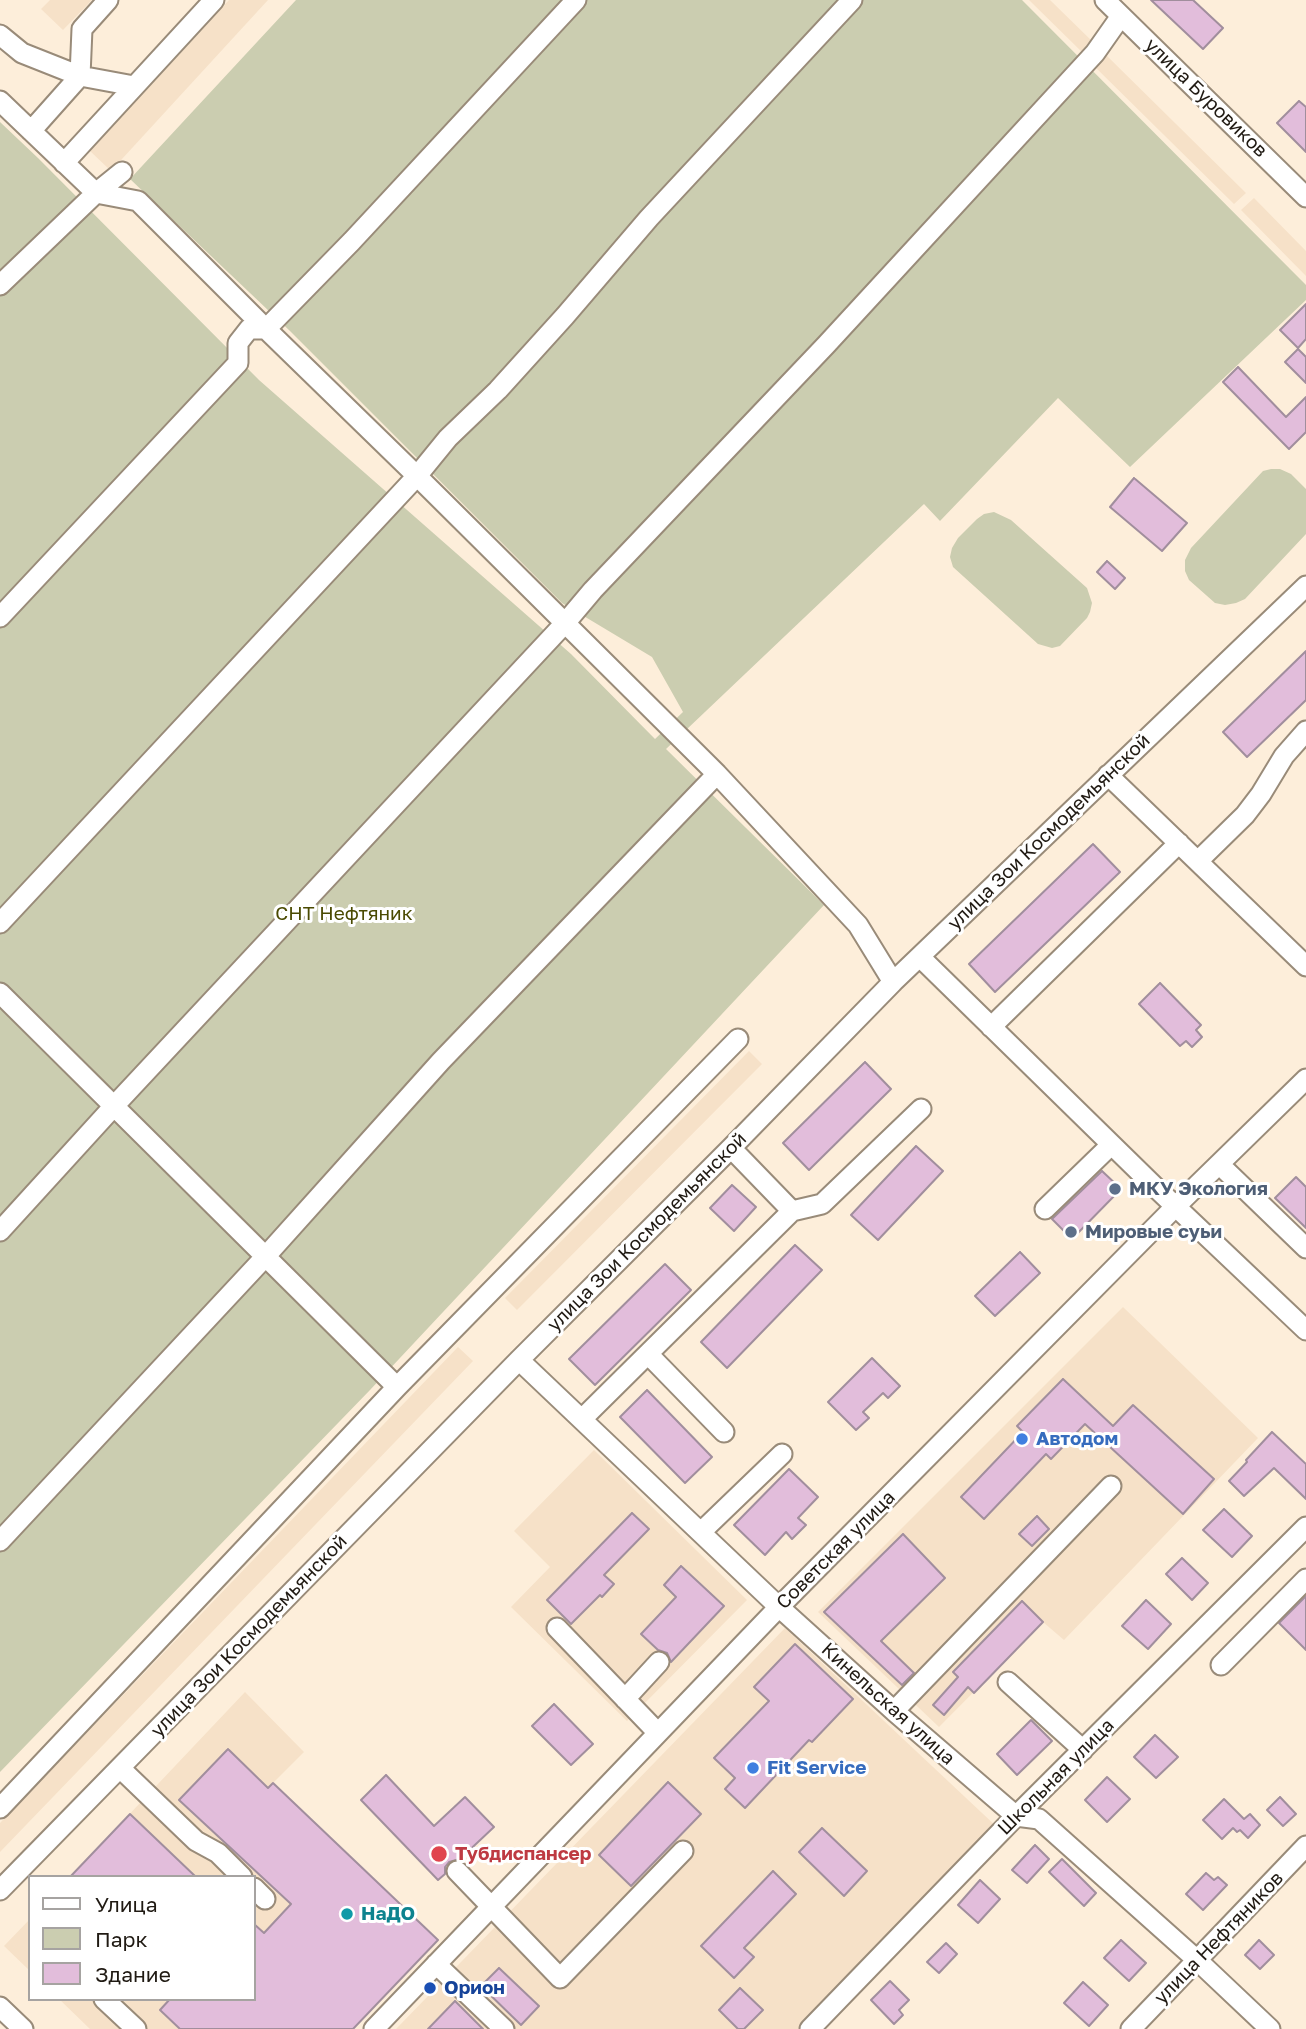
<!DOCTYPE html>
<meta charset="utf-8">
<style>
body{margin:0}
#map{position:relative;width:1306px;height:2029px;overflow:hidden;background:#fdeeda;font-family:"Golos Text",sans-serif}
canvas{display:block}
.legend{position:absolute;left:28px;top:1875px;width:228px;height:126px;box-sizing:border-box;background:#fff;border:2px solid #a6a3a1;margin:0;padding:9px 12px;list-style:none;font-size:21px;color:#201a13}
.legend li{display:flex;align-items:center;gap:14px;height:35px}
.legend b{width:35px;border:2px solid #a6a3a1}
</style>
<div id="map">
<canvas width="1306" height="2029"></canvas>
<ul class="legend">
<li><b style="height:9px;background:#fff"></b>Улица</li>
<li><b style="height:19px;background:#cbcdb0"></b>Парк</li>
<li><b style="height:19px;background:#e2bddb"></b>Здание</li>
</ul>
</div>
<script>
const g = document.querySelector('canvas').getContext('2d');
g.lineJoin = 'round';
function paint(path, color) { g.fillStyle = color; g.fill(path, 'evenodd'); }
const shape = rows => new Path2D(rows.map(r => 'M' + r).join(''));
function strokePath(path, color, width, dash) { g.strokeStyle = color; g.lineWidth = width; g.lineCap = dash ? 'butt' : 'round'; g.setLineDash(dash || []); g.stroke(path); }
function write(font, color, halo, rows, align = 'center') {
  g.font = font + ' "Golos Text",sans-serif'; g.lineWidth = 6; g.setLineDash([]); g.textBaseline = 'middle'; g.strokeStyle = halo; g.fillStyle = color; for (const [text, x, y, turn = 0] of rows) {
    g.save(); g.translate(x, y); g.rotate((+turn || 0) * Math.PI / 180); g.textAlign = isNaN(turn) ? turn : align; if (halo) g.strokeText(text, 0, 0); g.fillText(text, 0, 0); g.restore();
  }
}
const built = shape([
 [50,0,92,0,63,30,41,9],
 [229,0,268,0,111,171,90,151],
 [1029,0,1050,0,1095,44,1085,55],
 [1104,53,1246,193,1234,204,1093,65],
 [1254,198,1306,251,1306,276,1241,210],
 [749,1051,762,1064,517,1310,505,1298],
 [1123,1307,1258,1438,1064,1640,1043,1622,939,1727,818,1612],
 [458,1347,473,1361,0,1852,0,1823],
 [594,1450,747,1600,627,1721,511,1607,550,1567,514,1531],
 [785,1628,998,1828,798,2029,396,2029],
 [245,1692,304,1752,273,1783,438,1940,353,2029,90,2029,59,1999,254,1999,254,1877,70,1877],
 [30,1919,30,1971,4,1946]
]);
const green = shape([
 [296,0,1022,0,1306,285,1306,300,1130,467,1058,398,940,521,924,504,666,749,824,905,370,1390,0,1772,0,122,38,158,259,380,571,654,655,739,683,712,652,657,562,603,290,331,130,179],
 [1271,469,1280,469,1291,474,1306,489,1306,534,1245,599,1236,603,1225,605,1215,603,1189,580,1185,571,1185,560,1191,548,1263,471],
 [994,512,1011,520,1087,588,1092,603,1090,612,1087,618,1060,646,1052,648,1038,644,953,567,950,557,952,548,958,538,977,519,984,514]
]);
const building = shape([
 [1151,0,1193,0,1223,28,1203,49,1151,0],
 [1299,101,1306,107,1306,152,1277,123,1299,101],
 [1306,304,1306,339,1298,348,1280,330,1306,304],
 [1298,349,1306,357,1306,383,1285,362,1298,349],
 [1238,367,1286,417,1306,397,1306,432,1289,449,1223,382,1238,367],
 [1134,478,1187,523,1162,551,1110,507,1134,478],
 [1107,561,1125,578,1115,589,1097,572,1107,561],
 [1306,651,1306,700,1247,757,1223,732,1306,651],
 [1093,844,1120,872,995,992,969,964,1093,844],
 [1160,983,1201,1025,1196,1030,1202,1037,1192,1047,1186,1041,1180,1046,1139,1004,1160,983],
 [865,1062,891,1089,809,1170,783,1143,865,1062],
 [916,1146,943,1171,878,1240,851,1215,916,1146],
 [1102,1171,1121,1189,1072,1239,1052,1219,1102,1171],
 [1296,1177,1306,1187,1306,1228,1275,1198,1296,1177],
 [732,1185,756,1207,734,1231,710,1208,732,1185],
 [795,1245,822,1270,727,1368,701,1342,795,1245],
 [1020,1252,1040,1273,995,1316,975,1296,1020,1252],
 [665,1264,691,1290,595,1385,569,1359,665,1264],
 [872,1358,900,1386,888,1398,883,1393,863,1412,869,1418,856,1430,828,1402,872,1358],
 [1063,1379,1113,1426,1133,1405,1214,1479,1183,1514,1085,1424,1051,1459,1046,1454,984,1519,961,1497,1023,1432,1017,1426,1063,1379],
 [647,1390,712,1457,685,1483,620,1417,647,1390],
 [1272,1432,1306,1464,1306,1499,1274,1468,1244,1496,1229,1481,1247,1462,1246,1460,1272,1432],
 [789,1469,818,1497,798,1518,806,1525,792,1539,786,1532,765,1555,734,1525,789,1469],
 [1224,1509,1252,1536,1232,1557,1203,1530,1224,1509],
 [632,1513,649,1529,604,1575,614,1584,602,1597,600,1595,571,1624,547,1600,632,1513],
 [1037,1516,1049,1529,1032,1546,1019,1534,1037,1516],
 [903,1534,945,1578,881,1641,914,1673,902,1685,824,1612,903,1534],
 [1182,1558,1208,1583,1192,1600,1166,1574,1182,1558],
 [681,1566,724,1606,671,1662,667,1653,658,1650,641,1634,676,1597,664,1585,681,1566],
 [1306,1596,1306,1650,1279,1623,1306,1596],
 [1146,1600,1171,1624,1148,1649,1122,1626,1146,1600],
 [1022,1601,1043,1622,974,1693,968,1687,944,1715,933,1705,958,1677,953,1672,1022,1601],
 [795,1644,853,1699,812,1742,809,1740,745,1808,725,1789,735,1778,714,1758,769,1701,754,1687,795,1644],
 [554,1704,593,1744,571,1765,532,1726,554,1704],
 [1031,1720,1052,1741,1017,1775,997,1754,1031,1720],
 [1155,1735,1178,1757,1156,1778,1134,1757,1155,1735],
 [228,1749,268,1788,273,1783,438,1940,353,2029,180,2029,160,2010,170,1999,254,1999,254,1924,264,1933,291,1904,179,1800,228,1749],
 [386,1775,434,1826,465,1797,494,1827,460,1859,449,1862,445,1867,445,1874,438,1880,361,1800,386,1775],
 [1107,1777,1130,1799,1107,1822,1085,1800,1107,1777],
 [668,1782,701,1814,631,1886,599,1855,668,1782],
 [1280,1797,1296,1814,1283,1826,1267,1810,1280,1797],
 [1224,1799,1244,1819,1250,1814,1260,1825,1248,1838,1240,1830,1237,1832,1233,1828,1222,1839,1203,1820,1224,1799],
 [130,1814,196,1877,70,1877,130,1814],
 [822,1828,867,1871,844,1896,799,1852,822,1828],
 [1035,1845,1049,1859,1027,1883,1012,1870,1035,1845],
 [1062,1859,1096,1893,1084,1906,1049,1872,1062,1859],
 [773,1871,796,1894,744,1948,754,1957,734,1978,701,1946,773,1871],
 [1206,1873,1214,1880,1218,1877,1227,1885,1203,1910,1186,1894,1206,1873],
 [980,1880,1000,1899,978,1923,958,1905,980,1880],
 [1121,1940,1146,1963,1129,1981,1104,1958,1121,1940],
 [1259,1940,1274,1955,1260,1969,1245,1955,1259,1940],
 [946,1943,957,1954,939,1973,927,1962,946,1943],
 [499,1968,539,2006,521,2025,481,1986,499,1968],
 [890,1981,909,2000,899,2010,903,2015,894,2024,871,2000,890,1981],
 [1083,1982,1108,2005,1089,2026,1064,2003,1083,1982],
 [740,1988,763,2010,744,2029,738,2029,719,2010,740,1988],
 [455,2001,483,2029,428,2029,455,2001]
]);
const minor = shape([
 [1105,0,1306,197],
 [0,35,22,53,80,76,134,86],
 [0,101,96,193,138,201,266,329,417,476,717,774,858,925,893,982],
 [31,131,80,76,82,29,108,0],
 [64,163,214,0],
 [0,285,96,193,122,172],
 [0,617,238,363,238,343,249,329,266,329,352,241,576,0],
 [1108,775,1306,966],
 [1198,861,1245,815,1261,794,1284,756,1306,731],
 [0,923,417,476,448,438,498,390,565,316,649,218,852,0],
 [920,957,1154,1186,1306,1330],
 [0,993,397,1387],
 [991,1027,1179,843],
 [1219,1164,1306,1248],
 [1045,1209,1111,1145],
 [792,1211,822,1204,921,1109],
 [0,1231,114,1106,566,622,593,590,826,345,1095,53,1121,16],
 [648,1354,724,1432],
 [519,1360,779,1607,894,1711,1016,1816,1039,1819,1197,1960,1270,2029],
 [582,1419,792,1211,731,1148],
 [701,1532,782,1454],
 [0,1541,265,1257,441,1061,717,774],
 [557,1628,658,1733],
 [1221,1665,1306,1579],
 [1008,1682,1083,1750],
 [625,1699,659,1662],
 [894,1711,1111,1486],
 [120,1768,196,1841,218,1853,242,1877],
 [0,1808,397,1387,738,1039],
 [457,1871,560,1978,683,1851],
 [254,1888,265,1899],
 [0,1890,519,1360,731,1148,893,982,1306,586],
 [436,1964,504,2029],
 [104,1999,136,2029],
 [0,2007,23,2029],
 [374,2029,779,1607,1175,1207,1306,1079],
 [810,2029,1016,1816,1306,1527],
 [1131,2029,1306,1846]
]);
const markers = [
 [1115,1189,7,"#5c6f8a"],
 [1071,1232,7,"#5c6f8a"],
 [1022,1439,7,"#3f7fe0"],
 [753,1768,7,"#3f7fe0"],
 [439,1854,9,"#e0444e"],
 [347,1914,7,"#0f9aa8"],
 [430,1988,7,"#1a4fb4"]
];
const streetNames = [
 ["улица Буровиков",1206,98,44],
 ["улица Зои Космодемьянской",1049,832,-44],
 ["улица Зои Космодемьянской",647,1232,-45],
 ["Советская улица",836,1550,-45],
 ["улица Зои Космодемьянской",249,1636,-46],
 ["Кинельская улица",888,1704,42],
 ["Школьная улица",1056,1777,-45],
 ["улица Нефтяников",1219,1938,-46]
];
const parkNames = [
 ["СНТ Нефтяник",344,914]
];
const serviceNames = [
 ["МКУ Экология",1129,1189],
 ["Мировые суьи",1085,1232]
];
const shopNames = [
 ["Автодом",1036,1439],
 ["Fit Service",767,1768]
];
const healthNames = [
 ["Тубдиспансер",455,1854]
];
const cultureNames = [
 ["НаДО",361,1914]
];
const transitNames = [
 ["Орион",444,1988]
];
paint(built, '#f6e1c8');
paint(green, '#cbcdb0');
paint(building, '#e2bddb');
strokePath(building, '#a18e9d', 2);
strokePath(minor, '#998b79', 23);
strokePath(minor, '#fff', 19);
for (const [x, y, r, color] of markers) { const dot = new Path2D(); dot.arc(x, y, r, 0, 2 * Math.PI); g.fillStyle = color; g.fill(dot); strokePath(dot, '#fff', 2.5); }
write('19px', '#201a13', '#fff', streetNames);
write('19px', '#4a4a01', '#fff', parkNames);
write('bold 19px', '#4e5e75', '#fff', serviceNames, 'left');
write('bold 19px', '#366cbe', '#fff', shopNames, 'left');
write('bold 19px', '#be3a42', '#fff', healthNames, 'left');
write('bold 19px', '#0d838f', '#fff', cultureNames, 'left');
write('bold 19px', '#164399', '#fff', transitNames, 'left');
</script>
